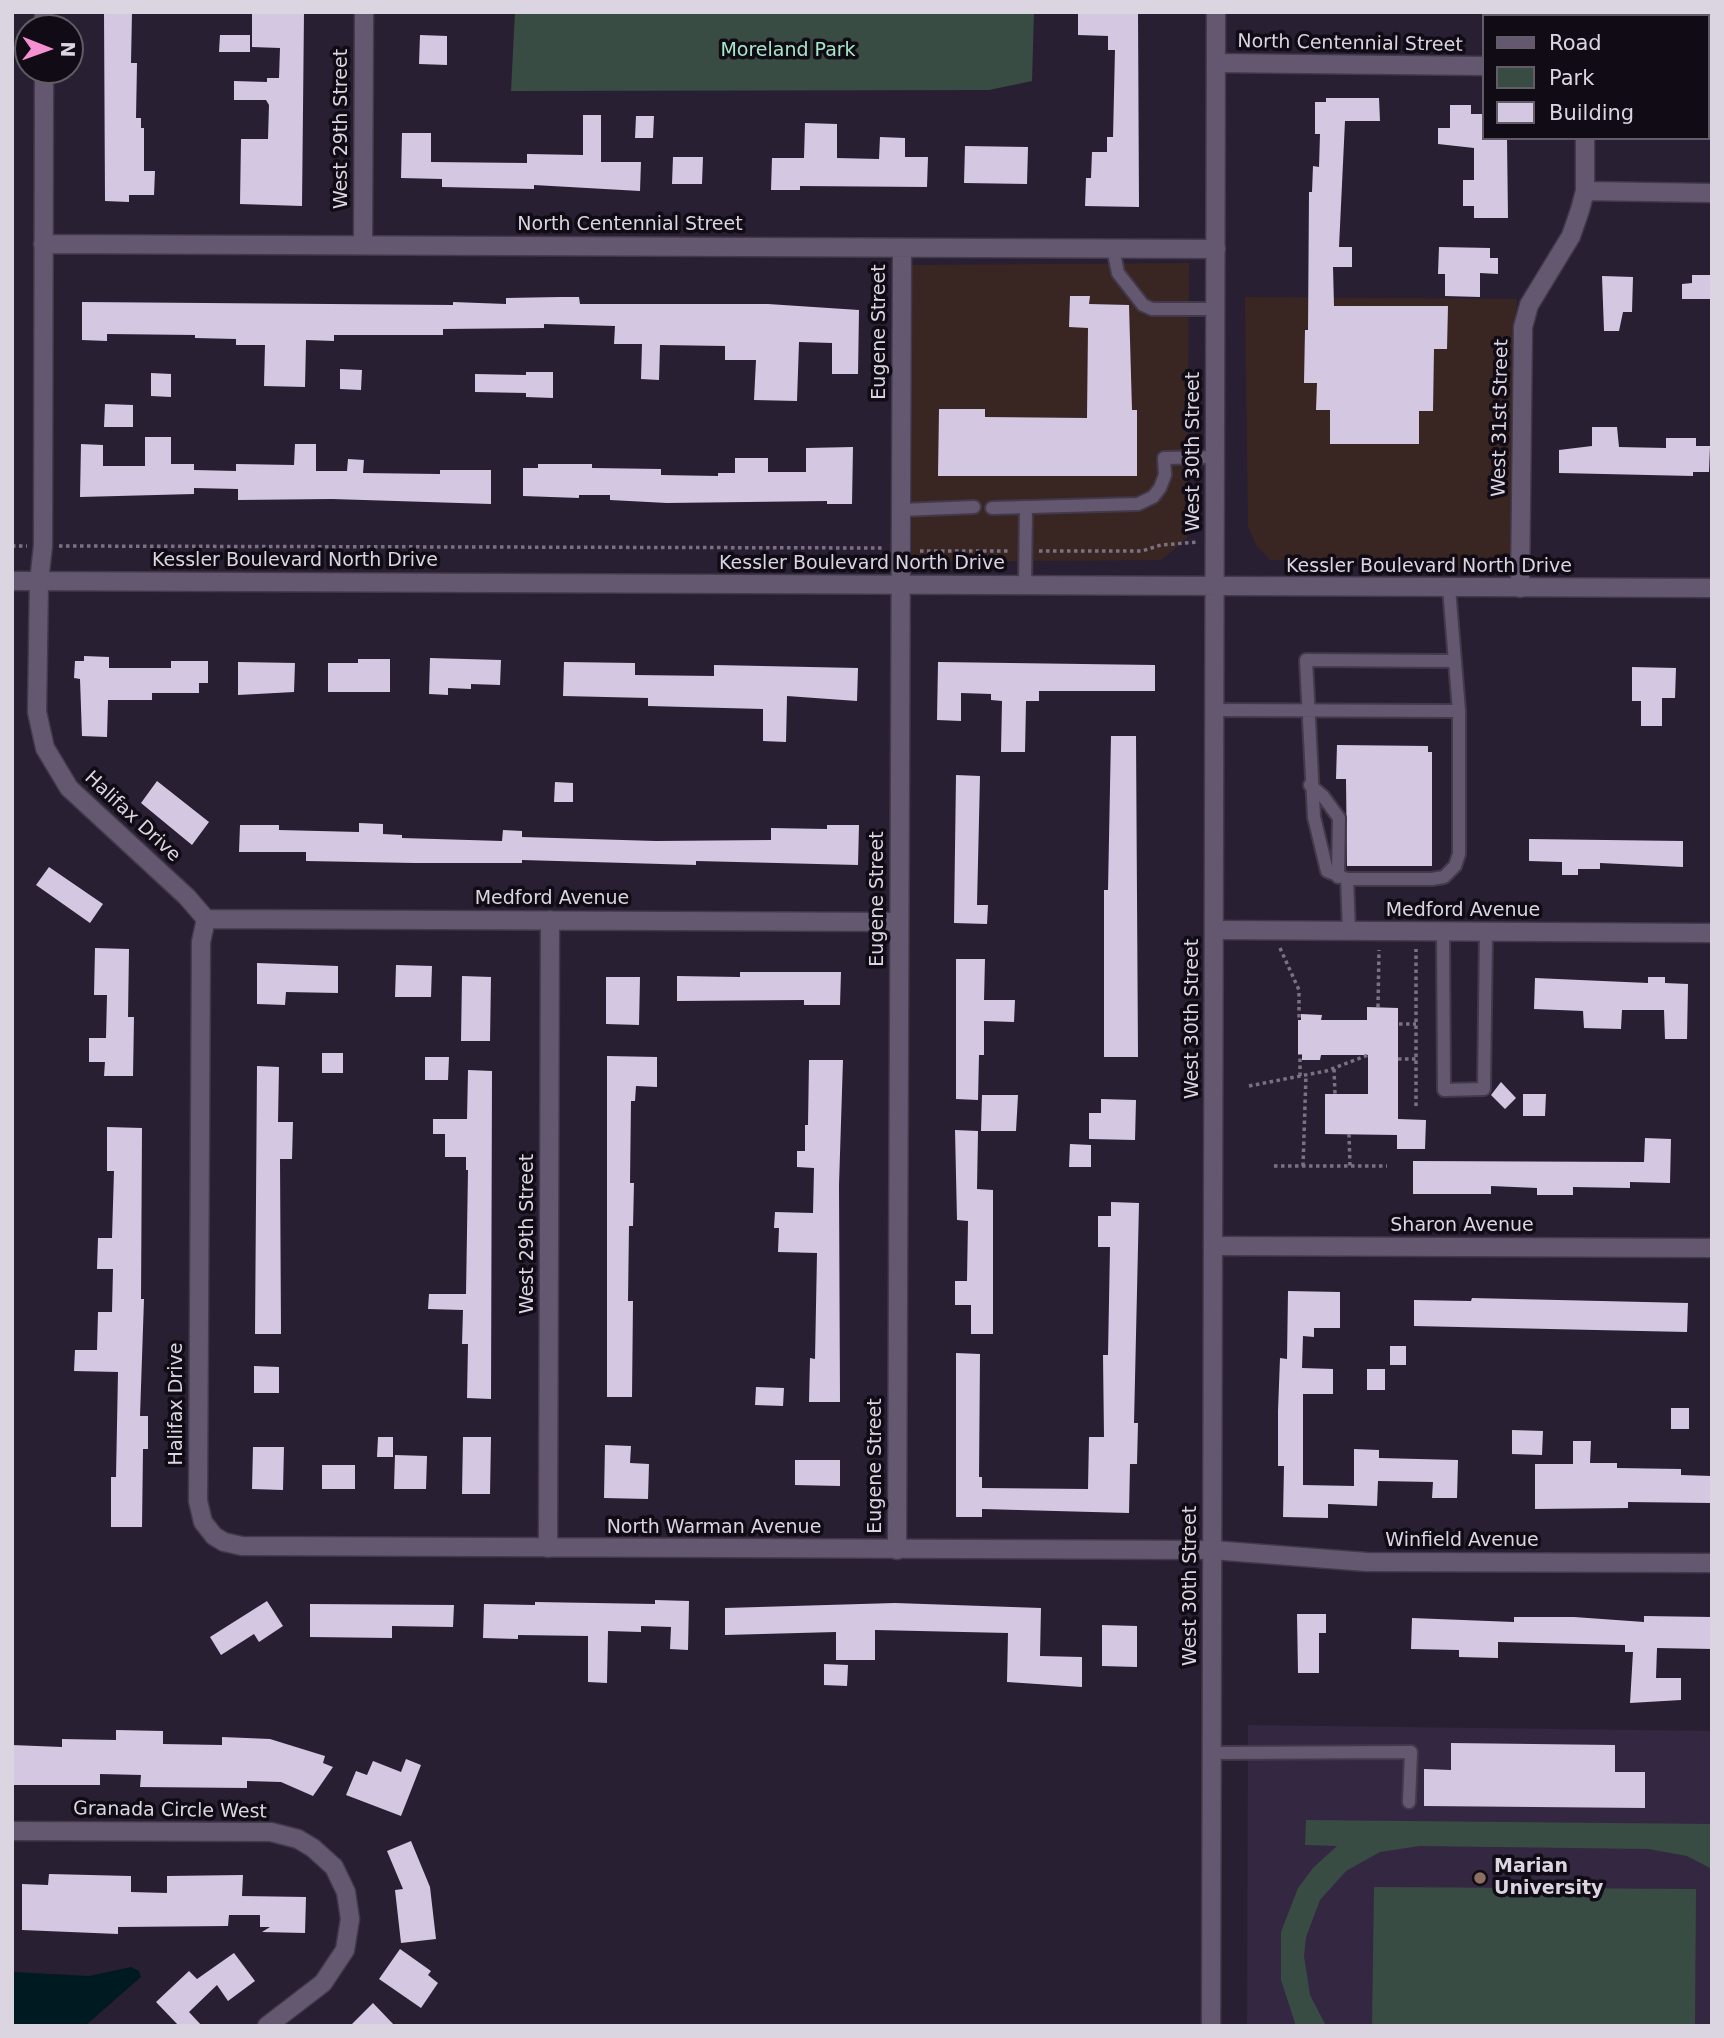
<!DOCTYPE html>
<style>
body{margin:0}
#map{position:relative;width:1724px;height:2038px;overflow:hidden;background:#291f33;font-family:"DejaVu Sans",sans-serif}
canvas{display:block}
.frame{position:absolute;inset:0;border:14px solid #dbd5e2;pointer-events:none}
.legend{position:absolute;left:1482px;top:14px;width:228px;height:126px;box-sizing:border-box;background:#100b14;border:2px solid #615c66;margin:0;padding:9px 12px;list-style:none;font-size:21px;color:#dbd5e2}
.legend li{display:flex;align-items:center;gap:14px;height:35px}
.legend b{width:35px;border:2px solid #615c66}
.north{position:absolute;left:14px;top:14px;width:70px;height:70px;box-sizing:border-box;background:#100b14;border:2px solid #615c66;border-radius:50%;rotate:91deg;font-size:19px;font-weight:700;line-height:28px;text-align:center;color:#dbd5e2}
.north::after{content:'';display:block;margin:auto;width:24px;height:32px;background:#f591d2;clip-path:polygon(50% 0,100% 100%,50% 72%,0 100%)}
</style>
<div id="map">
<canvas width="1724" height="2038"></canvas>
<div class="frame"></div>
<ul class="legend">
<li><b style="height:9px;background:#645870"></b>Road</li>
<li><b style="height:19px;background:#394c43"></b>Park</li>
<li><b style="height:19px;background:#d4c7e2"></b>Building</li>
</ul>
<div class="north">N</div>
</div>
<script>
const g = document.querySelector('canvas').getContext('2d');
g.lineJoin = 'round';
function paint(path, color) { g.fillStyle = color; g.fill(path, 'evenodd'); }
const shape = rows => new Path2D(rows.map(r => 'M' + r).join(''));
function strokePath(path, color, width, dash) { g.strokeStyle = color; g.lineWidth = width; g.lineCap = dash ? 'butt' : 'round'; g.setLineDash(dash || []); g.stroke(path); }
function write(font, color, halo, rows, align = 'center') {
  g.font = font + ' "DejaVu Sans",sans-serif'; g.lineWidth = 7; g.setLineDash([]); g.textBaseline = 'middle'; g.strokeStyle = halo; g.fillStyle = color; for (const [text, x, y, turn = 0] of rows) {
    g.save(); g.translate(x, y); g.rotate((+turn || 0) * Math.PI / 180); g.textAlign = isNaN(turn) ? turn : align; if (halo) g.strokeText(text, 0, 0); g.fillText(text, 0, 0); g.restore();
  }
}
const commercial = shape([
 [1189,263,1187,539,1161,560,912,562,911,265],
 [1245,297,1517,299,1512,570,1270,560,1257,546,1248,527]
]);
const built = shape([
 [1248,1725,1712,1731,1712,2026,1247,2026]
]);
const green = shape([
 [515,12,1034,12,1032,81,989,90,511,91],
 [1306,1820,1712,1824,1712,1869,1687,1856,1649,1849,1419,1846,1380,1852,1346,1871,1320,1900,1306,1937,1304,1956,1310,1995,1326,2026,1296,2026,1281,1980,1281,1932,1298,1888,1313,1868,1337,1846,1305,1845],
 [1374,1887,1696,1889,1695,2026,1372,2026]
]);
const water = shape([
 [131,1967,139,1971,141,1977,85,2026,12,2026,14,1972,89,1976]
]);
const building = shape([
 [104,12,132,12,131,63,137,63,136,118,141,118,141,128,144,128,144,171,155,171,154,195,129,195,129,202,105,201],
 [252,12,304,12,302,206,240,204,241,139,268,139,269,105,266,100,234,100,234,81,267,82,267,78,279,78,280,48,252,47],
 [1078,12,1138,12,1139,207,1085,206,1086,178,1091,178,1092,152,1107,152,1107,137,1113,137,1115,50,1108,50,1108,36,1078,35],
 [220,35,250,35,250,52,219,52],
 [420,35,447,36,447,65,419,64],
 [1326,98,1379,98,1380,121,1345,121,1339,247,1352,247,1352,267,1333,267,1334,306,1448,306,1447,349,1434,349,1433,411,1419,411,1419,444,1330,444,1330,410,1316,410,1317,383,1304,383,1305,330,1308,330,1309,192,1312,192,1313,166,1319,167,1320,134,1315,134,1315,102,1326,102],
 [1450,105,1471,105,1471,114,1484,114,1484,138,1507,138,1508,218,1474,218,1474,206,1463,206,1463,180,1474,180,1474,148,1438,144,1438,128,1450,128],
 [583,115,601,115,601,162,641,162,640,191,534,185,534,189,442,187,442,179,401,178,402,133,431,133,431,162,527,163,527,154,583,155],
 [636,116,654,116,653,138,635,138],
 [805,123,837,124,837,158,879,159,880,137,905,138,905,157,928,157,927,187,800,186,800,190,771,190,772,158,804,158],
 [965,146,1028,147,1027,184,964,183],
 [673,157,703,157,702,184,672,184],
 [1439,247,1490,248,1490,258,1498,258,1498,274,1480,273,1480,297,1445,296,1445,274,1438,274],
 [1692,275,1712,275,1712,299,1682,299,1682,284,1692,283],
 [1602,276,1633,277,1632,312,1623,312,1619,331,1604,331],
 [1070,296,1090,296,1089,304,1129,305,1132,410,1137,410,1137,476,938,476,939,409,985,409,985,417,1087,418,1088,328,1069,327],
 [560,297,579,297,580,304,768,304,859,310,858,374,832,374,832,343,799,342,797,401,754,400,756,360,725,360,725,346,660,345,659,380,641,379,642,344,614,344,615,326,544,324,544,328,443,329,443,335,334,335,334,341,306,340,305,387,264,386,265,345,236,345,236,339,195,338,195,335,107,334,107,341,82,340,82,302,453,305,453,302,506,304,506,298],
 [340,369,362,370,361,390,340,389],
 [526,372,553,372,553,398,526,397,526,393,475,392,475,374,526,375],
 [151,373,171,374,171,397,151,396],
 [105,404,133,405,133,427,104,427],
 [1592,427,1617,427,1619,447,1666,448,1666,438,1696,438,1696,446,1710,446,1709,472,1693,472,1693,476,1559,473,1559,450,1592,446],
 [145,437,171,437,171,464,194,464,194,470,236,471,236,464,294,465,295,444,316,444,316,471,347,471,348,459,364,460,363,473,440,474,440,470,491,470,491,504,332,499,238,500,238,489,194,488,194,494,80,497,81,444,103,445,103,466,145,466],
 [853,447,852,504,827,504,827,501,667,503,610,500,610,495,579,495,579,498,523,496,523,468,538,468,538,464,592,464,592,468,661,469,661,475,718,476,718,473,735,473,735,458,768,458,768,472,806,472,806,448],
 [84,656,109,657,109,668,171,668,171,661,208,661,208,683,199,683,199,693,152,693,152,700,108,700,107,737,82,736,80,679,74,678,75,661,84,661],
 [430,658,501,660,500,685,471,684,471,689,448,688,448,695,429,694],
 [358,659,390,659,390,692,328,692,328,663,358,663],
 [238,662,295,663,294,692,238,695],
 [564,662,635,663,635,675,714,676,714,665,858,668,857,701,787,696,786,742,763,741,763,709,648,706,648,698,563,696],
 [938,662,1155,665,1155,691,1039,691,1039,701,1026,701,1025,752,1001,752,1002,701,991,700,991,694,961,693,961,721,937,720],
 [1632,667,1676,668,1675,698,1662,698,1662,726,1641,726,1641,701,1632,701],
 [1111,736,1136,736,1138,1057,1104,1057,1104,890,1108,890],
 [1337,745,1428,746,1428,752,1432,752,1432,866,1347,866,1346,779,1336,779],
 [956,775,980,776,977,905,988,905,987,924,954,923],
 [157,781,209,822,192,845,141,803],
 [555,782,573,783,573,802,554,802],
 [359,823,383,824,383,834,402,835,402,838,502,841,503,830,522,831,522,837,656,841,771,840,771,828,827,829,827,825,859,825,858,865,696,861,696,865,522,860,522,863,415,863,306,861,306,852,239,852,240,825,279,825,279,830,359,832],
 [1529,839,1683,841,1683,867,1600,863,1600,869,1578,869,1578,875,1562,875,1562,862,1529,861],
 [49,867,103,904,90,923,36,885],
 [95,948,129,949,128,1017,134,1017,133,1076,104,1076,105,1062,89,1062,89,1038,106,1038,107,995,94,995],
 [956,959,985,959,984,1000,1015,1000,1014,1022,984,1021,984,1055,979,1055,978,1100,956,1099],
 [257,963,338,966,338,993,286,992,285,1005,257,1004],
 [396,965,432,966,431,997,395,997],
 [740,972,841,972,840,1005,804,1005,804,1000,677,1001,677,976,740,977],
 [462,976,491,977,490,1041,461,1041],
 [606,977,640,977,639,1025,606,1024],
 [1648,977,1665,977,1665,983,1688,984,1687,1039,1665,1039,1664,1010,1622,1010,1621,1029,1584,1028,1583,1011,1534,1009,1535,978,1648,983],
 [1367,1007,1398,1008,1398,1119,1426,1120,1425,1149,1397,1149,1397,1135,1325,1134,1325,1094,1368,1094,1368,1055,1321,1055,1320,1060,1302,1060,1302,1054,1298,1055,1298,1020,1301,1020,1301,1014,1322,1015,1321,1020,1367,1020],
 [322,1053,343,1053,343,1073,322,1073],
 [607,1056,657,1057,657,1087,636,1086,635,1101,631,1101,630,1183,634,1183,633,1226,629,1226,628,1301,633,1301,632,1397,607,1397],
 [425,1057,449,1057,448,1080,425,1080],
 [809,1060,843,1060,839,1185,840,1402,809,1402,810,1358,815,1359,817,1253,778,1252,779,1228,774,1228,775,1212,813,1213,814,1168,797,1167,797,1151,805,1151,805,1125,808,1125],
 [257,1066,279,1067,278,1122,293,1122,292,1159,280,1159,281,1334,255,1334],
 [468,1070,492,1071,491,1399,467,1398,468,1344,462,1344,463,1310,428,1309,429,1294,466,1294,468,1170,466,1170,466,1157,445,1157,445,1134,433,1134,433,1119,467,1119],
 [1501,1082,1516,1098,1505,1109,1491,1095],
 [1523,1094,1546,1094,1545,1116,1523,1116],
 [982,1095,1018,1095,1016,1131,981,1131],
 [1101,1099,1136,1100,1135,1140,1089,1139,1089,1113,1101,1113],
 [107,1127,142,1128,141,1299,144,1299,140,1416,148,1416,148,1449,143,1449,142,1527,111,1527,111,1477,116,1477,118,1372,74,1371,75,1350,97,1350,98,1312,112,1312,113,1269,97,1269,98,1238,112,1238,114,1171,107,1171],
 [955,1130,978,1131,977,1189,993,1190,993,1334,971,1334,971,1305,955,1305,955,1281,967,1281,968,1221,957,1220],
 [1645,1138,1671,1139,1670,1183,1630,1182,1630,1188,1573,1187,1573,1195,1537,1195,1537,1188,1491,1186,1491,1194,1413,1194,1413,1161,1644,1162],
 [1070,1144,1091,1145,1091,1167,1069,1167],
 [1111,1202,1139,1203,1134,1423,1138,1423,1137,1464,1130,1464,1129,1513,982,1509,982,1517,956,1517,956,1353,980,1354,979,1477,982,1477,982,1488,1088,1489,1089,1437,1104,1437,1103,1355,1108,1355,1110,1247,1098,1247,1098,1216,1111,1216],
 [1288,1291,1340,1292,1340,1328,1314,1328,1314,1337,1303,1336,1302,1368,1333,1369,1333,1394,1303,1394,1303,1485,1354,1486,1354,1449,1379,1450,1379,1458,1458,1460,1457,1498,1432,1498,1433,1482,1378,1481,1377,1506,1328,1504,1328,1518,1283,1517,1284,1466,1278,1466,1278,1411,1280,1358,1287,1359],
 [1472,1298,1688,1303,1687,1332,1414,1326,1414,1300,1471,1301],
 [1390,1346,1406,1346,1406,1365,1390,1365],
 [254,1366,279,1367,279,1393,254,1393],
 [1367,1369,1385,1369,1385,1390,1367,1390],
 [756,1387,784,1388,783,1406,755,1405],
 [1671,1408,1689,1408,1689,1429,1671,1429],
 [1512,1430,1543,1431,1542,1455,1512,1454],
 [378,1437,393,1437,393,1457,377,1457],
 [463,1437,491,1437,490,1494,462,1494],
 [1573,1441,1591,1441,1590,1463,1617,1463,1617,1468,1681,1469,1681,1475,1712,1476,1712,1503,1628,1502,1628,1508,1535,1509,1535,1464,1573,1464],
 [605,1445,631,1446,630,1463,649,1464,648,1499,604,1498],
 [253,1447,284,1447,283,1490,252,1489],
 [395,1455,427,1456,426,1489,394,1489],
 [795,1460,840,1460,840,1486,795,1485],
 [322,1465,355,1465,355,1489,322,1489],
 [655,1600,689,1601,688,1650,670,1649,671,1627,641,1626,641,1632,608,1631,607,1683,588,1682,588,1636,518,1635,518,1639,483,1638,484,1604,535,1605,535,1602,655,1604],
 [267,1601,283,1626,259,1642,254,1634,221,1655,210,1637],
 [895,1603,1041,1608,1040,1656,1082,1657,1082,1687,1007,1682,1008,1633,875,1630,875,1660,836,1660,836,1632,725,1635,725,1608],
 [310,1604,454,1605,453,1627,392,1626,392,1638,310,1637],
 [1297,1614,1326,1614,1326,1633,1319,1633,1319,1673,1298,1673],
 [1644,1616,1712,1617,1712,1649,1657,1648,1656,1678,1681,1678,1681,1700,1630,1703,1633,1652,1625,1652,1625,1645,1498,1642,1498,1658,1459,1657,1459,1650,1411,1649,1412,1618,1514,1622,1514,1617,1574,1617,1644,1622],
 [1102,1625,1137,1626,1137,1667,1102,1666],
 [824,1664,848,1665,847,1686,824,1685],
 [116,1730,163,1731,163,1744,222,1745,222,1737,270,1739,325,1756,323,1763,333,1767,313,1796,281,1782,247,1781,247,1788,140,1787,141,1775,100,1774,100,1785,12,1785,12,1745,62,1747,62,1739,116,1740],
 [1451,1743,1615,1745,1615,1772,1645,1772,1645,1808,1424,1806,1424,1769,1451,1770],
 [406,1759,421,1765,401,1816,346,1795,356,1771,367,1775,373,1761,401,1772],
 [411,1841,430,1887,436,1939,401,1943,395,1890,403,1889,387,1851],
 [49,1874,131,1876,131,1892,167,1893,167,1876,243,1875,242,1896,306,1897,305,1933,262,1932,270,1927,260,1927,260,1915,229,1915,228,1926,118,1927,118,1934,22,1930,22,1884,48,1885],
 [400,1949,431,1971,428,1975,438,1983,421,2008,379,1979],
 [234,1953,255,1981,228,2001,217,1985,189,2012,202,2026,179,2026,156,2002,189,1971,197,1979],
 [373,2003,395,2026,350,2026]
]);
const path = shape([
 [12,546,27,546],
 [59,546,884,548],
 [920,551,1010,551],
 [1039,551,1142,551,1161,545,1198,542],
 [1280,948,1299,990,1299,1020],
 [1378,1007,1379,950],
 [1399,1024,1416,1024],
 [1398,1059,1416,1059],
 [1334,1069,1335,1094],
 [1300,1076,1300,1054],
 [1249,1086,1326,1071,1368,1055],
 [1416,1106,1416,949],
 [1349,1134,1350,1166],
 [1274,1166,1387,1166],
 [1303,1166,1306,1075]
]);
const lane = shape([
 [1113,248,1118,273,1143,305,1152,309,1215,309],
 [992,508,1138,504,1153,497,1160,488,1165,475,1164,458,1215,457],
 [901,510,974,507],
 [1025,586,1026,507],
 [1214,710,1459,711],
 [1310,785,1323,796,1339,818,1338,877],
 [1347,879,1432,879,1444,877,1455,866,1459,854,1459,711,1449,588],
 [1349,931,1347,879,1327,871,1314,817,1306,660,1455,661],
 [1443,932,1444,1090,1484,1089,1486,932],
 [1211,1753,1411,1752,1409,1802]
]);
const street = shape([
 [1584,16,1584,12],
 [44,28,44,12],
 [1216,63,1484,66],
 [44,70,43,546,39,581,37,712,45,748,69,788,187,897,206,919,201,942,198,1501,203,1522,214,1536,224,1542,242,1546,1212,1550,1367,1562,1712,1563],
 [1585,191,1712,193],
 [43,244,1216,249],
 [363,245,364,12],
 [1520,588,1523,327,1529,305,1571,236,1580,210,1585,191,1585,138],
 [206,919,899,922],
 [1214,930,1712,933],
 [1213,1246,1712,1248],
 [548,1548,550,920],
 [897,1550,902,248],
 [12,1831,271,1832,298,1839,313,1848,334,1867,346,1892,350,1919,345,1950,323,1983,267,2026]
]);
const secondary = shape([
 [12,581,1712,588],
 [1211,2026,1216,12]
]);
const markers = [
 [1480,1878,7,"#8d6e63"]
];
const streetNames = [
 ["North Centennial Street",1350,44,1],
 ["West 29th Street",342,129,-90],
 ["North Centennial Street",630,225],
 ["Eugene Street",880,332,-90],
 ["West 31st Street",1501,418,-89],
 ["West 30th Street",1194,452,-90],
 ["Kessler Boulevard North Drive",295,561],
 ["Kessler Boulevard North Drive",862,564],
 ["Kessler Boulevard North Drive",1429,567],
 ["Halifax Drive",132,817,43],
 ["Medford Avenue",552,899],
 ["Eugene Street",878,899,-90],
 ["Medford Avenue",1463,911],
 ["West 30th Street",1193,1019,-90],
 ["Sharon Avenue",1462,1226],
 ["West 29th Street",528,1234,-90],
 ["Halifax Drive",177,1404,-90],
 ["Eugene Street",876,1466,-90],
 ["North Warman Avenue",714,1528],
 ["Winfield Avenue",1462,1541],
 ["West 30th Street",1191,1586,-90],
 ["Granada Circle West",170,1811,1]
];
const parkNames = [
 ["Moreland Park",788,51]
];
const poiNames = [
 ["Marian",1494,1867],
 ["University",1494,1889]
];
paint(commercial, '#392623');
paint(built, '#342741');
paint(green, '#394c43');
paint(water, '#001a21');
paint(building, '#d4c7e2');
strokePath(lane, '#42394a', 16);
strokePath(street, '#42394a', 21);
strokePath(secondary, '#42394a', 21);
strokePath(path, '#7a7283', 3.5, [3.5, 3.5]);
strokePath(lane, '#645870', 12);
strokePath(street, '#645870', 18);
strokePath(secondary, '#645870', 18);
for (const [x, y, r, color] of markers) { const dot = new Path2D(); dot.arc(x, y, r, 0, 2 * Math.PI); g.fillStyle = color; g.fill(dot); strokePath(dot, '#100b14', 2.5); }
write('19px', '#dbd5e2', '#100b14', streetNames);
write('19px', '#a6e7c8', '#100b14', parkNames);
write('bold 19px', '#dbd5e2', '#100b14', poiNames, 'left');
</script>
